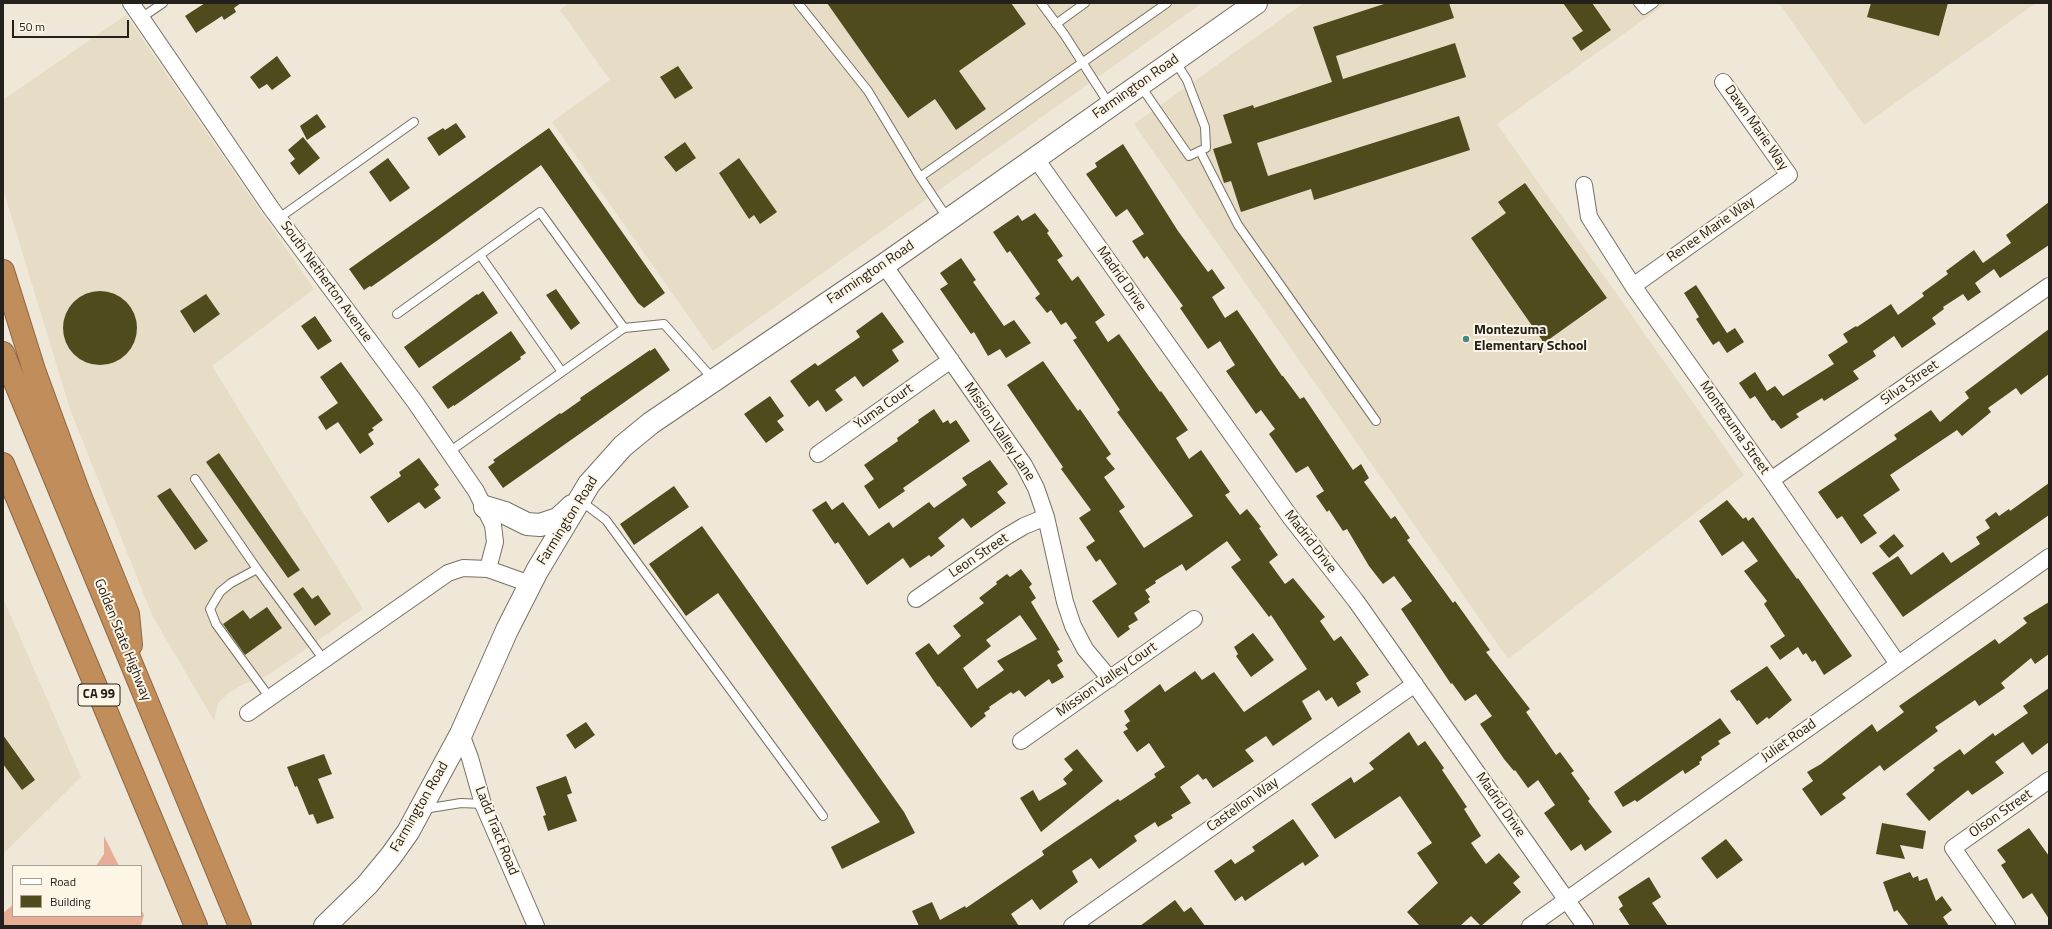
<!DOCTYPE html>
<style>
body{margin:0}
#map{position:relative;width:2052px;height:929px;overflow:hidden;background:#efe7d8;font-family:"Titillium Web",sans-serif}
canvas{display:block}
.frame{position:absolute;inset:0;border:4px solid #24211c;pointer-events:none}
.legend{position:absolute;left:12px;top:865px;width:130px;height:52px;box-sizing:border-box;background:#fdf5e5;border:1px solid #a6a095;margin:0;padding:5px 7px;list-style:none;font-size:12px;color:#24211c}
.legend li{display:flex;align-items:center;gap:8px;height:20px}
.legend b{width:20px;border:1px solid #a6a095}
.scale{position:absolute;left:12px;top:20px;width:117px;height:18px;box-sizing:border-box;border:2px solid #24211c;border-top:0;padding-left:5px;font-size:12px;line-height:14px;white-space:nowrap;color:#24211c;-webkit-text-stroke:3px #fdf5e5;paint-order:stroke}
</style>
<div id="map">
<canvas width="2052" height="929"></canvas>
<div class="frame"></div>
<ul class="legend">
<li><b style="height:5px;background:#fff"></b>Road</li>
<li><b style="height:11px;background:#504b1d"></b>Building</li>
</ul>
<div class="scale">50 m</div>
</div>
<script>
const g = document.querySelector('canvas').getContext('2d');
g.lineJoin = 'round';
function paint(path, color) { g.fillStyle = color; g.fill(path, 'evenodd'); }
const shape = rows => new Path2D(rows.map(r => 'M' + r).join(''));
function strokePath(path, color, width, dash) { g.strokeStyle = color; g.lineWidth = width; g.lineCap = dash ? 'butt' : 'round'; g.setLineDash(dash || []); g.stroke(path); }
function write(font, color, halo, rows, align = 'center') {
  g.font = font + ' "Titillium Web",sans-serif'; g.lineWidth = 4; g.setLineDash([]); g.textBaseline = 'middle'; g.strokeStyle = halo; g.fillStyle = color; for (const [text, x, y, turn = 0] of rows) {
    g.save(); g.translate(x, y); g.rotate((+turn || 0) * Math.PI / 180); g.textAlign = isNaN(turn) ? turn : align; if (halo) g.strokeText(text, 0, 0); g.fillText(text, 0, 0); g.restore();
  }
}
const built = shape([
 [569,3,1202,3,713,351,552,122,610,80,560,10],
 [1304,3,1667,3,1497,124,1744,475,1508,659,1134,124],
 [1779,3,2036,3,1864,125],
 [126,15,314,289,212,366,363,609,267,676,244,684,230,692,218,703,214,721,152,615,70,409,3,189,3,100],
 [3,598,81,777,3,854]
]);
const green = shape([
 [104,836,119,866,96,866,104,854],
 [13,905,13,916,141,916,141,909,144,915,141,926,3,926,3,913]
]);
const building = shape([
 [205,3,241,3,234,8,236,12,224,20,222,16,196,33,185,16],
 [827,3,1011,3,1026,24,959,71,986,109,956,130,935,99,908,118],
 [1387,3,1449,3,1454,18,1336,56,1343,79,1455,43,1466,77,1257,143,1268,176,1459,116,1470,150,1314,200,1311,189,1241,212,1231,181,1224,183,1213,149,1232,143,1223,115,1253,105,1254,108,1332,82,1313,27],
 [1563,3,1592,3,1611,30,1581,51,1572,38,1583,31],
 [1871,3,1948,3,1939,36,1867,17],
 [277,56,291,76,272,90,267,84,259,89,250,77],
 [678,66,693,88,675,99,660,77],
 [317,114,326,127,307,140,300,126],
 [456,123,466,137,439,156,427,138,443,128,445,130],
 [549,128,665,293,644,308,638,303,541,165,438,240,371,287,370,286,364,290,349,269],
 [303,137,320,158,299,175,290,163,295,159,288,150],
 [685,142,696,158,676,172,664,157],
 [1123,144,1178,231,1208,272,1212,269,1225,288,1212,297,1225,318,1237,310,1282,376,1283,376,1300,399,1304,397,1353,470,1361,464,1369,478,1364,482,1391,519,1395,516,1410,538,1407,540,1453,603,1455,601,1490,650,1486,652,1530,709,1526,712,1556,755,1560,752,1574,771,1571,773,1590,799,1588,801,1612,832,1585,851,1581,844,1571,851,1544,813,1555,805,1538,780,1528,788,1515,770,1514,771,1504,759,1480,724,1492,716,1476,694,1465,701,1452,683,1451,684,1401,609,1412,601,1394,576,1383,584,1369,566,1347,529,1343,531,1329,510,1327,512,1316,496,1324,491,1308,466,1296,473,1269,434,1275,429,1261,410,1256,414,1226,371,1235,365,1220,341,1208,349,1180,308,1183,306,1147,256,1144,259,1132,241,1144,234,1127,209,1116,217,1086,174,1097,167,1095,163],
 [388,158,410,188,390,202,369,172],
 [739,158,777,212,760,224,754,215,749,219,719,173],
 [1525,183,1607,298,1544,343,1471,238,1506,213,1498,202],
 [2049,202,2049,245,2000,278,1994,269,1975,283,1981,292,1968,301,1963,294,1943,307,1944,309,1932,318,1936,324,1902,348,1894,336,1873,351,1876,356,1853,371,1859,379,1824,401,1822,398,1796,414,1799,417,1781,429,1774,420,1772,421,1755,396,1750,399,1739,383,1755,372,1767,391,1775,386,1783,396,1834,364,1828,355,1848,342,1843,334,1856,326,1857,327,1891,304,1898,315,1924,296,1922,293,1948,274,1946,271,1974,250,1983,263,2011,243,2006,235],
 [1035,213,1049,231,1047,233,1063,256,1057,260,1072,281,1078,276,1105,315,1095,322,1108,342,1119,334,1160,392,1161,391,1188,430,1176,438,1189,459,1201,450,1230,492,1225,495,1240,515,1247,509,1261,527,1259,528,1278,555,1269,562,1285,584,1293,578,1325,617,1320,621,1334,641,1341,636,1369,675,1356,683,1361,692,1338,707,1332,697,1326,701,1319,690,1302,701,1312,719,1273,746,1266,736,1245,750,1254,761,1213,788,1206,778,1203,780,1198,774,1180,787,1191,803,1171,815,1173,818,1158,827,1155,822,1134,836,1137,841,1099,869,1091,858,1072,871,1078,882,1040,910,1032,899,1011,914,1019,926,919,926,912,911,932,902,940,920,965,906,966,908,1044,855,1042,851,1052,844,1118,799,1120,801,1156,777,1154,774,1165,767,1149,743,1137,752,1123,732,1128,729,1125,725,1130,721,1124,711,1160,684,1165,692,1195,671,1202,680,1214,672,1244,712,1307,669,1271,615,1269,617,1231,567,1241,560,1227,541,1186,571,1182,564,1155,581,1156,583,1145,590,1150,597,1148,599,1150,602,1134,613,1138,620,1128,626,1130,629,1118,638,1092,601,1117,584,1100,559,1096,562,1086,547,1095,541,1079,518,1091,510,1061,469,1063,467,1007,385,1043,361,1078,411,1080,409,1111,454,1106,458,1115,469,1104,477,1125,507,1119,511,1144,548,1193,516,1117,412,1120,410,1073,340,1077,338,1066,322,1061,325,1051,310,1047,313,1035,298,1040,294,1010,251,1007,253,993,232,1018,215,1022,221],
 [961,258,976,280,973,282,1004,326,1014,320,1031,343,1006,358,1000,349,988,356,974,332,971,334,940,289,948,284,940,273],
 [1696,285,1727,333,1735,328,1744,342,1727,353,1719,341,1713,345,1696,319,1699,317,1684,293],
 [556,289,580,323,571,330,546,295],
 '63 328a37 37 0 1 1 74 0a37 37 0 1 1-74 0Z',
 [483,291,498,313,419,368,404,347,477,294,478,295],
 [206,294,220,314,194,333,180,311],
 [882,312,904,342,892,350,899,361,863,387,855,376,835,390,843,400,826,412,818,400,809,407,790,381,815,363,818,366,860,337,856,331],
 [315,316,332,341,318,350,301,326],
 [2049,329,2049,374,2021,395,2016,388,1988,408,1991,412,1962,436,1957,430,1890,475,1900,490,1863,515,1877,533,1861,544,1842,516,1837,519,1818,492,1897,439,1894,435,1931,410,1940,422,1969,398,1965,392],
 [511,331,526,353,520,357,521,359,454,406,454,405,448,409,432,387],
 [655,348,670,370,503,488,488,467,495,462,493,460,560,413,561,414,581,400,580,398,650,350,650,351],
 [341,362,383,420,372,428,374,430,368,434,374,444,360,454,338,422,326,430,318,417,338,403,320,377],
 [770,396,784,416,777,421,784,430,766,443,744,414],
 [934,409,943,423,948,420,950,424,956,420,970,441,903,488,905,491,879,509,864,486,874,479,864,465,898,441,897,438,919,422,918,420],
 [219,453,300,570,288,578,206,462],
 [419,458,439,485,434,489,441,498,425,509,419,502,388,523,370,497,401,476,399,472],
 [990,460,1008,484,997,492,1006,503,971,528,963,518,938,538,945,546,931,557,929,555,910,568,903,558,867,585,838,542,835,544,812,510,826,501,832,510,843,502,869,536,889,522,893,528,929,502,934,508,967,485,962,478],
 [2049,483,2049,515,1903,617,1872,573,1898,556,1911,575,1943,552,1951,563,1980,544,1976,537,1990,528,1985,520,1996,512,1999,516,2009,509,2010,511],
 [674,486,689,507,634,545,620,524],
 [170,488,208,541,195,550,157,496],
 [1727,500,1743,519,1746,517,1748,521,1753,517,1797,579,1798,578,1852,656,1824,675,1815,660,1812,662,1806,653,1803,655,1798,647,1780,660,1770,646,1785,636,1764,604,1767,601,1744,571,1758,561,1743,541,1722,556,1699,521],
 [702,526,904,812,915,833,842,869,831,847,880,822,718,593,686,616,649,564],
 [1894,534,1904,546,1889,558,1879,546],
 [1021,569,1032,584,1029,587,1036,598,1031,602,1060,650,1057,651,1063,661,1057,665,1064,677,1052,684,1049,679,1025,697,1019,690,1013,694,1011,692,989,707,990,709,984,713,986,716,971,728,939,686,938,687,915,653,929,643,938,655,961,636,953,626,984,603,979,598,997,584,996,582,1007,574,1010,577],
 [1020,615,1037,639,997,661,1004,670,977,689,963,668,991,646,986,640],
 [303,587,312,599,318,595,331,614,315,626,293,594],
 [2049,602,2049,654,2035,664,2031,658,2001,683,2005,688,1979,706,1975,700,1935,727,1938,731,1884,771,1880,765,1842,794,1846,798,1821,816,1802,789,1813,781,1807,772,1821,764,1872,724,1877,732,1904,712,1899,706,1995,639,1999,644,2027,623,2023,618],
 [267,607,282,628,245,655,223,624,243,610,250,619],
 [1253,633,1274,660,1251,677,1236,656,1238,654,1234,647],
 [1767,666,1792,700,1769,719,1767,717,1757,725,1739,700,1737,701,1730,691],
 [2049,688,2049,742,2032,755,2023,742,1995,762,2004,773,1972,795,1968,790,1929,821,1906,794,1935,770,1933,768,1960,749,1964,755,1993,733,1995,736,2028,713,2023,706],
 [1720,718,1731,733,1718,741,1720,744,1701,757,1702,760,1699,762,1700,764,1685,774,1683,770,1637,802,1635,800,1623,807,1614,792],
 [586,722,595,735,575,749,566,735],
 [1409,732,1418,746,1425,741,1444,768,1442,770,1467,807,1464,809,1481,836,1471,843,1486,864,1499,853,1520,877,1513,883,1521,892,1481,926,1471,916,1460,926,1420,926,1407,912,1438,883,1417,853,1432,843,1400,796,1335,839,1311,804,1351,777,1354,783,1374,769,1369,763],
 [3,735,35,780,22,790,3,764],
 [1077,749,1103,781,1041,832,1020,798,1033,790,1039,801,1067,784,1063,779,1073,770,1064,759],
 [324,754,332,774,318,779,334,818,317,824,313,814,309,815,297,786,295,787,287,767],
 [566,776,572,793,567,795,577,821,548,831,543,816,546,815,536,787],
 [1293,819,1319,856,1305,866,1303,862,1245,901,1242,896,1235,901,1214,871,1231,859,1235,864,1255,851,1252,847],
 [1882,823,1926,831,1923,849,1900,845,1905,859,1876,854],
 [2029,828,2049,856,2049,919,2032,893,2023,899,2001,865,2006,862,1997,850],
 [1726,839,1743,860,1717,879,1701,858],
 [1910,872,1913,878,1918,876,1919,881,1927,878,1936,901,1942,896,1952,910,1943,917,1949,926,1909,926,1897,910,1894,912,1883,882],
 [1649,877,1661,897,1652,903,1668,926,1630,926,1619,909,1623,906,1618,897],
 [1175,900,1184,912,1191,907,1205,926,1140,926]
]);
const service = shape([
 [798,3,868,91,920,177,948,219],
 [1041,3,1064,34,1109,104],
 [1638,3,1644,10,1654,3],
 [141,18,163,3],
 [1056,24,1085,3],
 [1140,85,1189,156,1206,148,1205,127,1187,80,1175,61],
 [1200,151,1238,225,1376,421],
 [920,177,1167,3],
 [279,218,414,122],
 [480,255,562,372],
 [397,314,540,212,624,328],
 [449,452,624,328,664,324,713,379],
 [195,479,257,569,324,660],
 [581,501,606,520,823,816],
 [257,569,231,583,220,592,210,609,216,624,270,698],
 [424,809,461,803,483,804]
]);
const minor = shape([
 [131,3,271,208,415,402,476,491,493,525,495,542,488,569],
 [1036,159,1291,518,1356,601,1585,926],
 [1584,185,1589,217,1633,286,1771,480,1898,664],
 [884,265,1024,465,1036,488,1046,517,1065,602,1073,626,1085,649,1110,679],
 [1633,286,1789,175,1723,82],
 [818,454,951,360],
 [1771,480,2049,286],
 [916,599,1004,538,1024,526,1046,517],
 [248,713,448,573,463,568,488,569,530,584],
 [461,734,470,758,483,804,536,926],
 [1021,741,1194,619],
 [1072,926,1415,684],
 [1530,926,2049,557],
 [2007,926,1953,848,2049,780]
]);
const secondary = shape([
 [485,507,505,513,527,524,540,525,558,519,572,506],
 [325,926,367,885,391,856,408,832,461,734,507,630,537,571,589,484,623,446,651,423,884,265,1256,3]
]);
const motorway = shape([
 [3,271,34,370,79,493,128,614,131,645],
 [3,353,240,926],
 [3,464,196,926]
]);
const markers = [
 [1466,339,4,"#458a7f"]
];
const shields = [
 [99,695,42]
];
const shieldNames = [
 ["CA 99",99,695]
];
const streetNames = [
 ["Farmington Road",1136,87,-35],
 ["Dawn Marie Way",1756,128,55],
 ["Renee Marie Way",1711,230,-35],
 ["Farmington Road",871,273,-34],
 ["Madrid Drive",1121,279,55],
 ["South Netherton Avenue",326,282,54],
 ["Silva Street",1910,383,-35],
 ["Yuma Court",884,407,-35],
 ["Montezuma Street",1734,428,55],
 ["Mission Valley Lane",999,432,56],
 ["Farmington Road",568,521,-58],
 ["Madrid Drive",1310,542,52],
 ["Leon Street",979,556,-34],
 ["Golden State Highway",122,640,68],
 ["Mission Valley Court",1107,680,-35],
 ["Juliet Road",1789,741,-35],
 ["Castellon Way",1243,805,-35],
 ["Madrid Drive",1500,805,55],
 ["Farmington Road",420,807,-60],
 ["Olson Street",2001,814,-35],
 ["Ladd Tract Road",496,831,68]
];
const poiNames = [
 ["Montezuma",1474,331],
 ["Elementary School",1474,347]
];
paint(built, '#e7dcc6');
paint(green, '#e8ae95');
paint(building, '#504b1d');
strokePath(service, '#787164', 10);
strokePath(minor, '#787164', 18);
strokePath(secondary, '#787164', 24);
strokePath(motorway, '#8a6745', 24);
strokePath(service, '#fff', 8);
strokePath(minor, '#fff', 16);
strokePath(secondary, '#fff', 22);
strokePath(motorway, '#c18d5b', 22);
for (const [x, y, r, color] of markers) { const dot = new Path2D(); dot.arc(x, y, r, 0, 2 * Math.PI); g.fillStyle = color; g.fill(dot); strokePath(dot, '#fdf5e5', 1.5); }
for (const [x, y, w] of shields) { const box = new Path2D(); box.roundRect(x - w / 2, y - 11, w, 22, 3); g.fillStyle = '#fdf5e5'; g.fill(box); strokePath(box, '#24211c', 1); }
write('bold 13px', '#24211c', null, shieldNames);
write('14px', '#24211c', '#fdf5e5', streetNames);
write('bold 14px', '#24211c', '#fdf5e5', poiNames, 'left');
</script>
